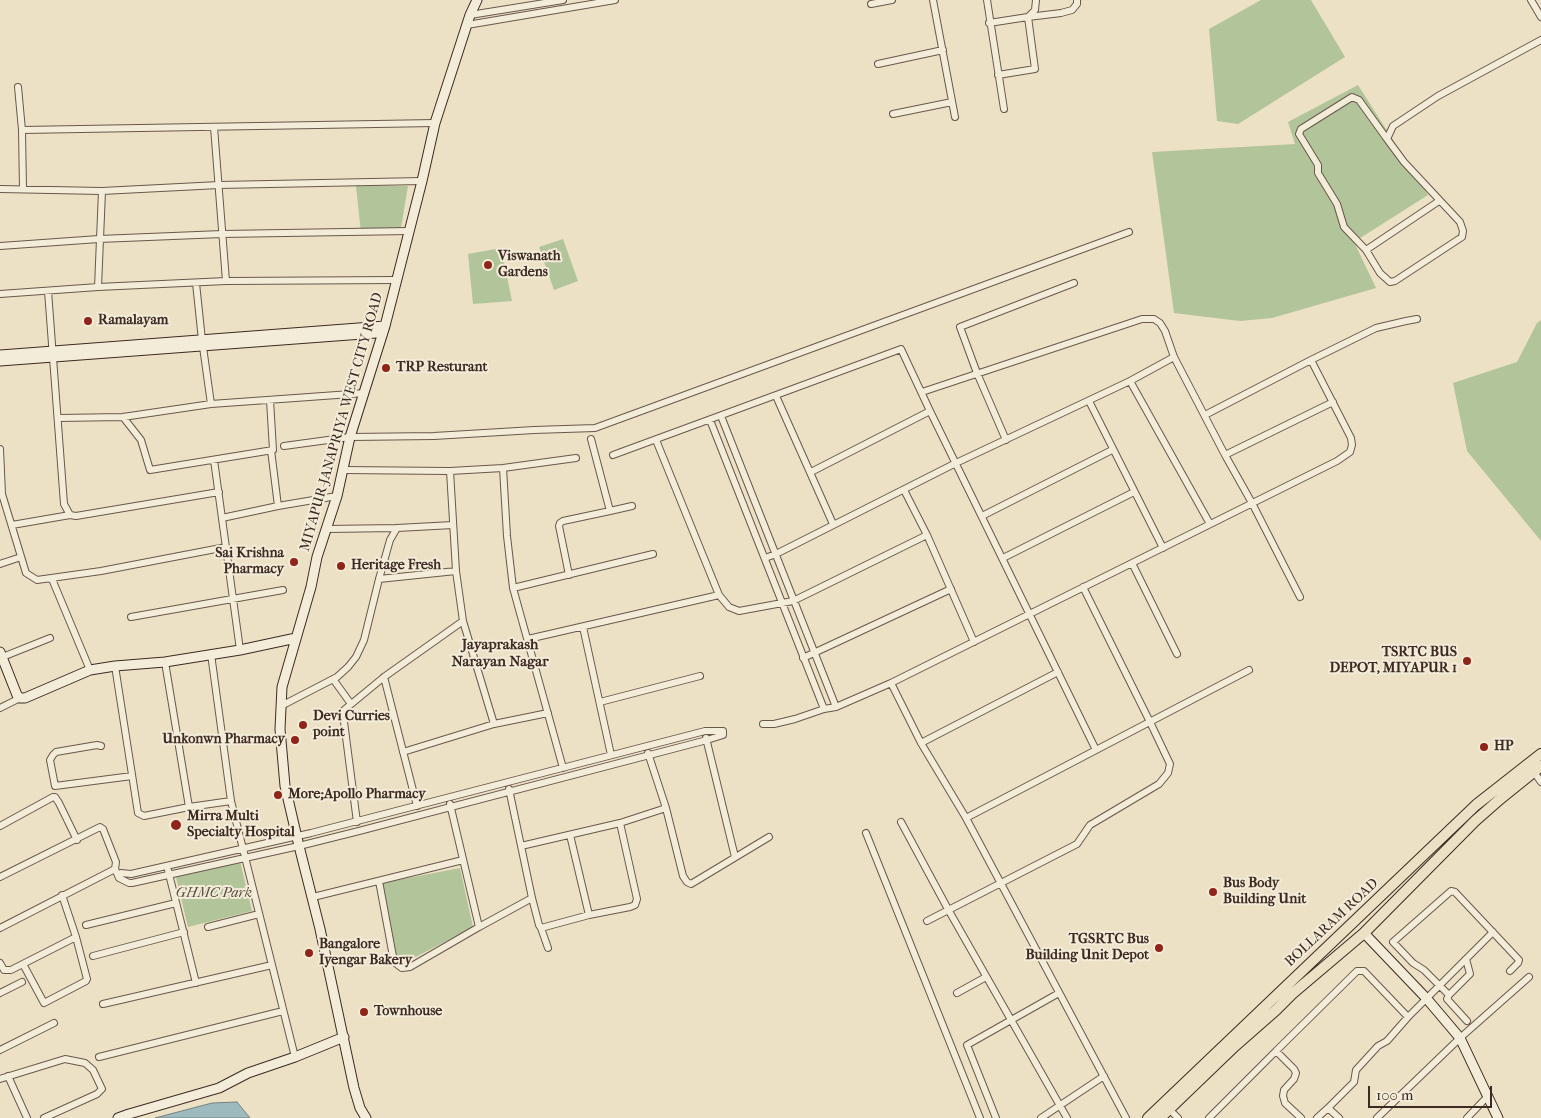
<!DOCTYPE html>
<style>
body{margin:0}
#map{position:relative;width:1541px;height:1118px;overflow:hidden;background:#ece1c5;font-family:"IM FELL French Canon",serif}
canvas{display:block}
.scale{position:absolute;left:1368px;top:1086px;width:124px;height:22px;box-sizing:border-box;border:2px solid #3d2a22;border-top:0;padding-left:6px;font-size:15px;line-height:18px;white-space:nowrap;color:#3d2a22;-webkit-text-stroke:4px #f3ecd9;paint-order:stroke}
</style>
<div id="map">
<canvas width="1541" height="1118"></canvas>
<div class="scale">100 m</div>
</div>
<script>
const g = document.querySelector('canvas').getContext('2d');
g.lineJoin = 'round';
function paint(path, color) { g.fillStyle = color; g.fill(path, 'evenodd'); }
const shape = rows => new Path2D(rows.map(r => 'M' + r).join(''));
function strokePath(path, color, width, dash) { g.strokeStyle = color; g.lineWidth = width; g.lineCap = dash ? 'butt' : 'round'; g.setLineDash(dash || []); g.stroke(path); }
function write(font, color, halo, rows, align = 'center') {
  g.font = font + ' "IM FELL French Canon",serif'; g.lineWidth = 4; g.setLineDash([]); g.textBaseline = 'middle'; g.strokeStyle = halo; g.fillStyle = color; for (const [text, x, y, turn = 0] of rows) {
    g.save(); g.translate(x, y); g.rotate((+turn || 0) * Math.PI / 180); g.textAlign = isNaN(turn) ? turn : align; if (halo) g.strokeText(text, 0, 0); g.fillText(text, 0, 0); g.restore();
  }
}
const green = shape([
 [1261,0,1311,0,1345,57,1238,124,1217,121,1209,29],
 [1358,85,1428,195,1354,242,1376,288,1272,318,1240,321,1174,313,1152,152,1295,144,1288,122],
 [356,186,408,186,401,228,361,233],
 [563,239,578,281,554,290,539,247],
 [501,248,512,301,473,304,468,254],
 [1541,320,1541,541,1467,451,1453,383,1517,362,1537,323],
 [240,861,252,911,188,927,176,877],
 [460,868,473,927,410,960,401,962,395,957,382,883]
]);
const water = shape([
 [237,1102,250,1118,155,1118,212,1103,237,1102]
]);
const street = shape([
 [933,0,955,117],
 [987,0,1004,109],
 [1531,0,1541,17],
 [871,4,892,0],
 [470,15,563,0],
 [989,23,1028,17,1035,10,1036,0],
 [467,25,615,0],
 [878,64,943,50],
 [998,75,1035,69,1028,17,1061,13,1072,10,1077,4,1077,0],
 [18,87,22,130,23,189],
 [893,114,952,102],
 [214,127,226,281],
 [22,130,435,123],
 [1387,139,1404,162,1460,222,1463,231,1462,237,1395,281,1390,282,1380,273,1366,250,1344,227,1337,204,1318,173,1318,165,1299,134,1301,129,1352,97,1359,100,1387,139,1393,126,1438,96,1541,40],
 [0,189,102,191,219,185,422,181],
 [0,246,99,239,222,234,409,231],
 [1366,250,1439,201],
 [196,283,202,340],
 [98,287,102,191],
 [48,291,64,504,70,515,76,516,219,492],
 [0,294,98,287,226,281,397,280],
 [203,347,211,404],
 [1130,381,1210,524],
 [922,392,1142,319,1154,319,1160,323,1165,331,1174,357,1225,455,1252,503,1300,597],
 [776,396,833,524],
 [1089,401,1163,548],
 [1205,415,1311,360,1376,328,1406,321,1417,319],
 [721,416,836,707],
 [123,417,141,440,150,470,273,450,270,400],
 [58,418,123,417,211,404,365,393],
 [710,420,824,709],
 [656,440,719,595,729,607,739,611,793,601,927,535],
 [1006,440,977,373,960,327,1074,283],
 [284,446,350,437,434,436,534,430,595,428,1129,232],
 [0,449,2,494,26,573,37,580,101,571,226,547],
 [271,450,278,506],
 [613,455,901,349,930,411,1096,750],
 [1225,455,1333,402],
 [214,460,240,650],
 [503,468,507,536,513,588,563,768],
 [343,470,450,471,503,468,576,458],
 [450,471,456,571,463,621,494,724],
 [811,472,930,411],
 [904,490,927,535,974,642],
 [610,511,632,506],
 [982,516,1112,450],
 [222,518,278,506,337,496],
 [12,525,70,515],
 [326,529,397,528,453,525],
 [765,558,776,554,956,463,1130,381,1174,357],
 [1003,558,1134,492],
 [1132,563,1177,654],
 [0,564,21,557],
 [569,575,559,526,560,523,563,521,610,511,591,439],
 [52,579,90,670],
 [379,579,456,571],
 [513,588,653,554],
 [131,617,283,590],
 [583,627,611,755],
 [528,639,719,595],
 [211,654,231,801,295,1057],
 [0,658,50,638],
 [803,658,951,589],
 [165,662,189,807],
 [115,666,138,813,144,816,189,807,231,801],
 [384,677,417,806],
 [333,679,351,704],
 [891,683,921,743,966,818,1126,1118],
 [600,702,700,676],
 [281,706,337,677,348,667,356,657,364,640,379,579,390,540,397,528],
 [0,708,20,698],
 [763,724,774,724,795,719,824,709,836,707,891,683,1337,461,1350,452,1352,445,1351,438,1311,360],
 [706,738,735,857],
 [921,743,1058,672],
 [101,746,97,745,56,752,53,755,50,760,55,786,132,776],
 [403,752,494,724,548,713],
 [648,753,666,808,683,876,687,882,691,884,769,837],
 [1534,772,1541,782],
 [509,789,532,898,539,925,541,928,548,948],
 [450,804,479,927],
 [966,818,1249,670],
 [357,822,343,714,344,710,384,677,463,621],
 [901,822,949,911,1067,1118],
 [0,826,53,797,55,797,59,803,77,840],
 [866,833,980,1118],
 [570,835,589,915],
 [521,846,620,823,666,808],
 [168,870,196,983],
 [118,874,121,873,131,874,311,833,705,731,723,731],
 [0,877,100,827,103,829,116,862,115,869,119,878,129,883,132,883,299,846,359,831,707,740,723,735,723,731],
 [379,881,394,962,402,968,410,967,479,927,532,898],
 [62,895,76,937],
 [313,897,463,860],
 [927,921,1077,844,1090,825,1159,784,1168,773,1170,764,1150,722,1083,587],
 [86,925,176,903],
 [208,927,259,914],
 [0,928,115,869],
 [541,928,589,915,630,907,635,905,637,899,620,823],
 [93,956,184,932],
 [1466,959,1470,974,1449,995,1447,999,1467,1021],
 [0,963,4,970,11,970,76,937,87,979,86,981,44,1003,23,964],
 [0,993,22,982],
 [957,993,986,977],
 [1449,995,1424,970,1413,963,1393,942,1451,891,1455,892,1519,960,1518,963,1510,971],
 [103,1004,272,965],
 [0,1050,54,1023],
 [99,1057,283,1011],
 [8,1076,27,1118],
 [0,1079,65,1059,85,1063,93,1070,102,1089,97,1094,44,1118],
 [1328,1108,1354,1082,1356,1070,1378,1046,1387,1041,1408,1017,1493,932],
 [1169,1109,1178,1118],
 [996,1118,967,1045,1059,993],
 [1041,1118,1104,1076],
 [1209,1118,1276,1051],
 [1301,1118,1285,1103,1283,1096,1284,1090,1294,1079,1296,1073,1294,1069,1276,1051,1357,971,1364,971,1408,1017],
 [1317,1118,1328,1108,1339,1118],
 [1377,1118,1460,1038,1529,977],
 [1467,1118,1488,1096]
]);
const secondary = shape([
 [0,355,385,326],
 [0,361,376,333],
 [0,652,17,695,20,698,25,698,90,670,115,666,165,662,240,650,296,638],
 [1364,933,1427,999,1460,1038,1498,1118],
 [118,1118,129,1114,219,1088,248,1073,295,1057,344,1037],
 [366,1118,360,1108,354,1088,320,929,299,846,285,786,280,729,282,687,311,587,317,557,337,496,350,437,385,326,422,181,435,123,470,15,477,0]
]);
const primary = shape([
 [1148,1118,1476,805,1541,754],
 [1160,1118,1235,1046,1276,1010,1292,994,1364,933,1475,821,1500,799,1541,766]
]);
const markers = [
 [488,265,5,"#8f2418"],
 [88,321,5,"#8f2418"],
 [386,368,5,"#8f2418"],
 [294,562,5,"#8f2418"],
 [341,566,5,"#8f2418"],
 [1467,661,5,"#8f2418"],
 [303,725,5,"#8f2418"],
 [295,740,5,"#8f2418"],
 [1484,747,5,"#8f2418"],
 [278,795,5,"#8f2418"],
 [176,825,6,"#8f2418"],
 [1213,892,5,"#8f2418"],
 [1159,948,5,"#8f2418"],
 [309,953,5,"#8f2418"],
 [364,1012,5,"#8f2418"]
];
const poiNames = [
 ["Viswanath",498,257],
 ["Gardens",498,273],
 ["Ramalayam",98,321],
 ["TRP Resturant",396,368],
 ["Sai Krishna",284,554,"right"],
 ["Pharmacy",284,570,"right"],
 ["Heritage Fresh",351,566],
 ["TSRTC BUS",1457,653,"right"],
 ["DEPOT, MIYAPUR 1",1457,669,"right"],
 ["Devi Curries",313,717],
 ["point",313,733],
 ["Unkonwn Pharmacy",285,740,"right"],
 ["HP",1494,747],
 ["More;Apollo Pharmacy",288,795],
 ["Mirra Multi",187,817],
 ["Specialty Hospital",187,833],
 ["Bus Body",1223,884],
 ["Building Unit",1223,900],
 ["TGSRTC Bus",1149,940,"right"],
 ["Building Unit Depot",1149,956,"right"],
 ["Bangalore",319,945],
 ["Iyengar Bakery",319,961],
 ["Townhouse",374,1012]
];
const streetNames = [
 ["MIYAPUR-JANAPRIYA WEST CITY ROAD",342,422,-74],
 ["BOLLARAM ROAD",1332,923,-43]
];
const parkNames = [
 ["GHMC Park",214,894]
];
const neighbourhoodNames = [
 ["Jayaprakash",500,645],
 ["Narayan Nagar",500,662]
];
paint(green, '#b2c49a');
paint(water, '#9dbbbf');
strokePath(water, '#778180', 1);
strokePath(street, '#69584b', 8);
strokePath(secondary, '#3d2a22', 11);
strokePath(primary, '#3d2a22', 12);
strokePath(street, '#f3ecd9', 6);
strokePath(secondary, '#f3ecd9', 9);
strokePath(primary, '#ece1c5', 10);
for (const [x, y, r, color] of markers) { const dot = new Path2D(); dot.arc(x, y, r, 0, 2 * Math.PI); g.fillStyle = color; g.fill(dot); strokePath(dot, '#f3ecd9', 2); }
write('bold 14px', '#3d2a22', '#f3ecd9', poiNames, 'left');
write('14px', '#3d2a22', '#f3ecd9', streetNames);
write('italic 14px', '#5a5040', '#f3ecd9', parkNames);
write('bold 15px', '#3d2a22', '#f3ecd9', neighbourhoodNames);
</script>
